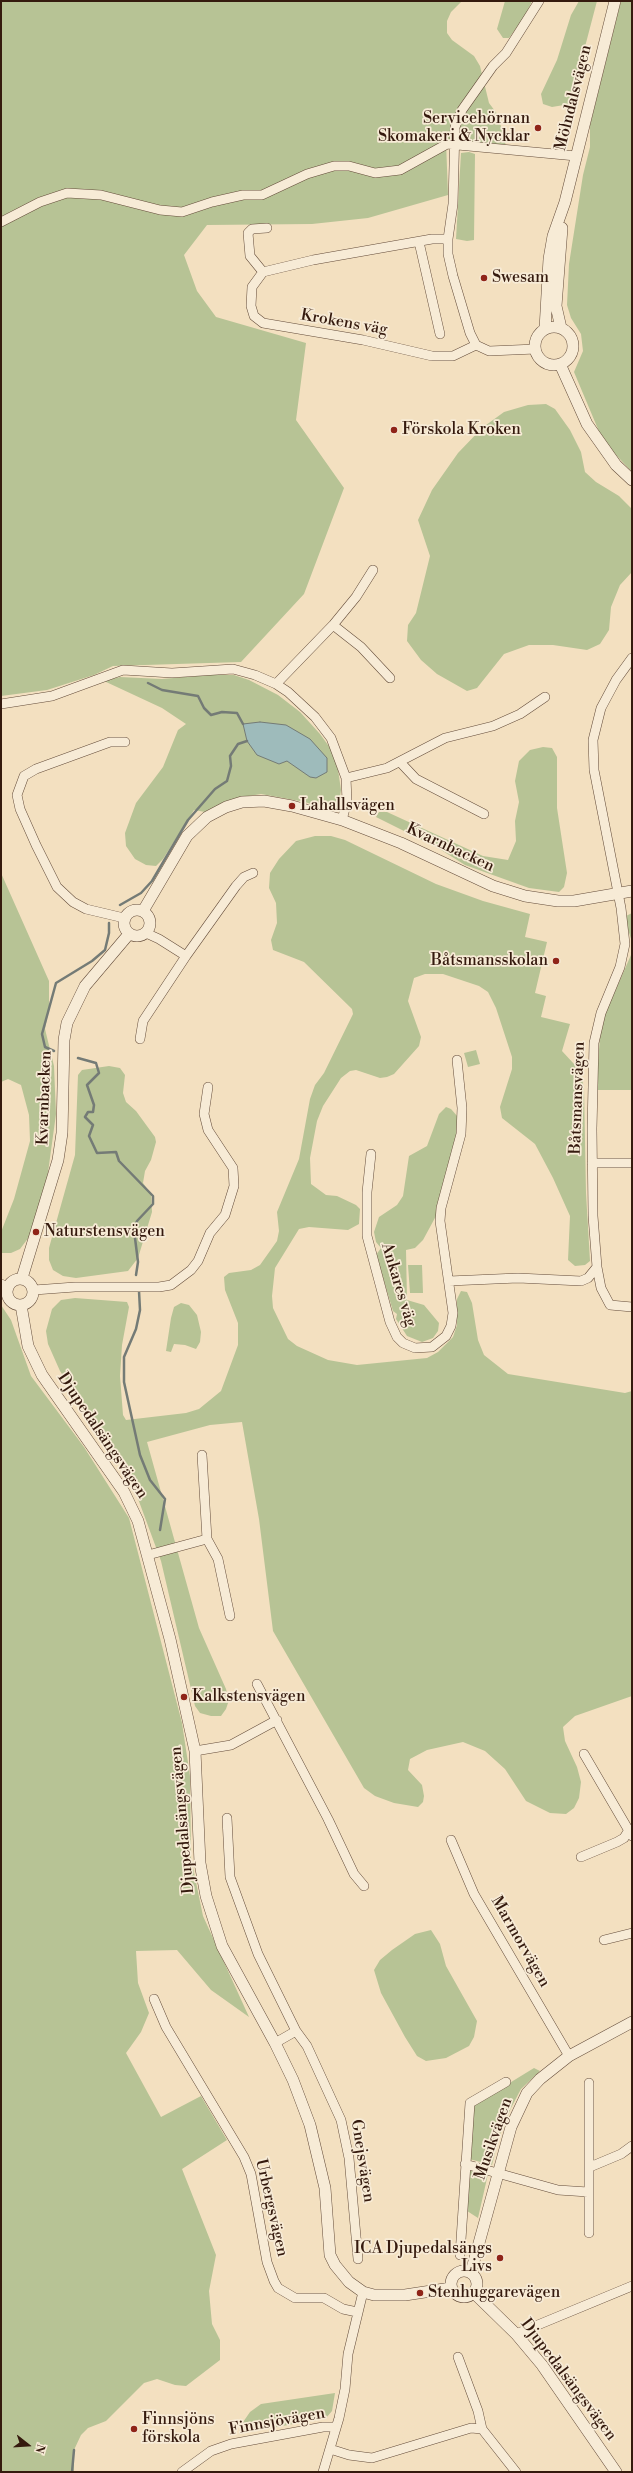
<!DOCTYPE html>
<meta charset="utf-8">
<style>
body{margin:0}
#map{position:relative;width:633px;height:2473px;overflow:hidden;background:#f3e0c0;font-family:"Libre Bodoni",serif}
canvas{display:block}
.frame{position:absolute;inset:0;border:2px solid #351a0e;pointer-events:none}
.north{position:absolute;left:8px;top:2425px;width:40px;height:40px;-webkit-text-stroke:3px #f7ebd6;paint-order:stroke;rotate:107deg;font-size:11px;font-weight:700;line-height:16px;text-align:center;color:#351a0e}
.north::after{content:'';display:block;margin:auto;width:14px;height:18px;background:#351a0e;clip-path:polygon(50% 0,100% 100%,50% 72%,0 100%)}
</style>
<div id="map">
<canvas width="633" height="2473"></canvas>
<div class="frame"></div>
<div class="north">N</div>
</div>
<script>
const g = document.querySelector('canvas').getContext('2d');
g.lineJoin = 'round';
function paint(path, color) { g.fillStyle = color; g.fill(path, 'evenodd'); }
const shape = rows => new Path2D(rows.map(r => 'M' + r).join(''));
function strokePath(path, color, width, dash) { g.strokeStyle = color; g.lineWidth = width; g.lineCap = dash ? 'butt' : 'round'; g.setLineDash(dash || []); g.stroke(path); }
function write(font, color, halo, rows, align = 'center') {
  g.font = font + ' "Libre Bodoni",serif'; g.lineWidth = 3.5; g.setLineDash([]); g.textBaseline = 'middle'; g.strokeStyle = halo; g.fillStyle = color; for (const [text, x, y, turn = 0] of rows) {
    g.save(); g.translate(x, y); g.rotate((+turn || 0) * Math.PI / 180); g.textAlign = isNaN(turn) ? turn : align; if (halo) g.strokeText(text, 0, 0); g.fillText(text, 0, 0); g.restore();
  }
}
const green = shape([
 [1,1,462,1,451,12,447,21,447,33,452,40,474,56,480,66,489,103,498,115,506,146,446,141,448,195,368,218,312,224,207,225,184,255,197,291,216,317,306,343,296,420,344,488,304,594,241,662,113,666,94,675,47,690,1,696],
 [505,1,532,1,525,16,509,38,503,38,497,29],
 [579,1,597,1,570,104,552,107,543,104,541,94,557,60,571,15],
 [621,1,632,1,632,472,603,441,574,372,583,351,581,334,571,318,567,305,569,264,583,175,590,147,590,125],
 [469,152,475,154,474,240,467,241,456,239,461,153],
 [546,404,555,409,570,430,581,452,585,472,596,482,619,496,632,509,632,572,620,585,611,607,609,630,600,644,587,650,553,645,529,645,504,654,477,688,467,691,437,674,421,660,407,641,408,625,416,613,430,556,418,520,432,490,458,453,482,428,504,412,528,405],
 [207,675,234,675,249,680,278,695,300,712,320,734,336,756,341,790,339,803,333,807,323,808,305,802,261,794,237,798,205,812,194,810,163,859,156,866,146,865,135,859,126,846,125,833,136,803,163,767,178,730,186,724,162,708,104,681,120,677,162,679],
 [543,747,552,748,557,757,557,808,567,873,564,887,559,892,529,888,465,865,438,848,376,817,379,812,387,812,483,856,508,860,516,841,515,821,519,802,515,781,519,761,530,750],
 [315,836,331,836,345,840,436,884,483,901,530,914,525,937,547,942,535,993,546,996,541,1017,570,1024,562,1051,574,1064,582,1079,584,1088,586,1193,590,1261,585,1265,575,1266,568,1260,570,1216,553,1178,535,1144,502,1118,500,1107,512,1069,512,1057,496,1008,488,992,479,986,443,974,425,974,414,978,408,1001,421,1037,419,1046,394,1074,387,1077,380,1078,356,1070,350,1071,341,1078,323,1106,317,1121,310,1158,311,1184,326,1195,337,1196,356,1205,360,1209,359,1224,348,1230,309,1227,299,1229,275,1268,272,1296,273,1308,288,1339,297,1346,328,1360,357,1365,427,1358,438,1352,453,1337,457,1325,457,1299,461,1291,467,1292,472,1303,478,1340,484,1355,508,1374,625,1393,632,1391,632,1696,575,1716,563,1727,565,1741,577,1767,581,1782,579,1798,574,1808,566,1814,550,1813,526,1801,505,1769,485,1751,463,1742,427,1750,410,1759,408,1770,422,1785,424,1796,423,1802,418,1807,394,1803,375,1796,364,1788,273,1631,259,1519,242,1422,210,1425,147,1442,199,1628,226,1689,229,1700,226,1709,221,1716,211,1716,200,1713,195,1706,161,1561,130,1477,60,1371,48,1344,46,1331,52,1309,61,1300,75,1298,127,1302,129,1307,122,1345,120,1376,123,1415,126,1420,186,1413,199,1409,221,1391,238,1345,238,1323,225,1290,224,1277,229,1273,251,1270,260,1265,277,1241,279,1231,277,1212,299,1159,310,1099,315,1085,324,1073,353,1014,352,1009,304,962,273,950,271,940,277,923,276,903,269,888,270,873,279,859,296,841],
 [1,873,49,981,49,1008,45,1029,54,1066,56,1114,46,1187,29,1237,20,1249,11,1253,1,1253,1,1232,14,1199,30,1141,29,1115,21,1085,8,1079,1,1082],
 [632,913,632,1090,596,1090,601,1023,631,955,632,942,624,917],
 [476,1050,480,1064,468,1067,464,1053],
 [109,1066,120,1068,125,1075,123,1093,126,1102,136,1111,155,1137,156,1142,151,1160,145,1171,143,1183,151,1194,152,1212,138,1258,128,1271,76,1278,63,1276,53,1270,49,1260,49,1248,75,1155,78,1075,82,1070],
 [446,1107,451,1109,458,1117,457,1139,436,1216,423,1240,415,1248,406,1250,407,1300,424,1305,439,1323,438,1331,433,1338,422,1342,407,1336,396,1319,397,1314,393,1311,376,1255,381,1248,376,1242,374,1232,379,1217,397,1205,403,1196,409,1156,427,1146,439,1114],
 [408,1265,422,1265,423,1293,410,1293],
 [181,1303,189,1305,197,1315,201,1332,200,1342,196,1349,185,1345,174,1344,171,1352,166,1351,171,1318,174,1307],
 [1,1305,11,1320,31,1376,84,1447,129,1518,182,1723,190,1776,191,1858,203,1916,249,2017,211,1990,177,1950,136,1951,138,1983,149,2013,141,2032,126,2053,161,2117,201,2096,227,2140,182,2169,216,2255,209,2291,212,2324,220,2340,220,2360,186,2386,175,2385,157,2379,144,2383,106,2421,88,2428,81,2435,74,2450,74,2472,1,2472],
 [431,1930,440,1944,446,1966,477,2021,474,2037,469,2046,446,2058,426,2061,417,2056,405,2037,381,1993,374,1970,380,1960,392,1950,415,1934],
 [534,2068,540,2071,521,2089,511,2108,499,2137,492,2165,469,2159,472,2106],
 [468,2168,488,2174,478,2218,464,2209],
 [335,2393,332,2411,326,2418,239,2434,241,2425,250,2412,261,2404]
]);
const water = shape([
 [260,722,286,725,310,739,327,758,327,772,316,778,310,777,287,761,279,764,257,755,247,741,243,724,260,722]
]);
const stream = shape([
 [148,683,162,690,198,696,204,708,211,715,222,712,237,713,243,724],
 [120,905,141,893,152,881,188,820,215,789,227,781,231,766,230,756,238,744,247,741],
 [54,1051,45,1047,42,1034,56,983,92,961,105,950,109,933,109,923],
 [78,1058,96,1063,99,1073,87,1085,94,1105,93,1112,88,1112,85,1117,93,1125,89,1136,97,1153,116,1152,119,1161,153,1196,153,1204,137,1221,134,1230,138,1262,136,1275],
 [139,1291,140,1310,136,1329,124,1357,124,1382,140,1455,150,1480,165,1499,160,1530],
 [72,2472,74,2450]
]);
const minor = shape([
 [1,222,40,202,67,193,101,195,160,210,182,212,212,202,243,195,262,195,307,174,334,166,349,166,375,173,400,170,447,144,576,156],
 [448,239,432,239,313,260,263,272,252,287,251,306,254,316,263,323,363,340,432,356,453,356,476,345],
 [419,242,440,334],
 [263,272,250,256,248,233,252,229,267,228],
 [536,349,489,351,476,345,470,333,453,276,448,254,448,239,453,204,455,127,462,110,493,66,506,53,539,1],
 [333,625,361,647,390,678],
 [632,658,616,680,601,708,593,740,594,770,621,908,625,944,620,967,601,1013,594,1043,592,1129,593,1216,597,1267,601,1288,610,1305,632,1307],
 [276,684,333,625,356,597,373,570],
 [1,704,52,696,123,670,172,673,233,669,255,675,276,684,288,692,315,717,331,738,346,778,347,801,342,820],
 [400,762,416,779,484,814],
 [346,778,387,768,445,738,493,726,520,714,545,697],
 [124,918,86,909,73,902,57,887,36,845,20,809,17,795,24,776,36,769,110,742,125,742],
 [146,933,159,939,186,956],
 [140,1039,143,1021,186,956,236,886,244,877,253,873],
 [371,1154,367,1192,367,1236,390,1322,397,1337,403,1343,415,1348,432,1347,446,1336,451,1326,453,1313,440,1221,441,1208,461,1134,462,1108,457,1060],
 [592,1163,632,1163],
 [449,1281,518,1278,581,1281,588,1278,597,1267],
 [1,1284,8,1287],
 [34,1290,75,1287,159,1287,171,1285,191,1270,198,1261,210,1233,225,1215,234,1186,233,1168,208,1130,204,1114,208,1087],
 [202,1455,207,1539,218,1559,230,1616],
 [148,1555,207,1539],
 [257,1684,328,1819,354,1874,364,1886],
 [195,1751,231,1745,277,1720],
 [584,1754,632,1836],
 [227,1818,230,1877,258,1954,296,2031,307,2046,341,2120,349,2158,358,2259],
 [451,1840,474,1894,569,2056],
 [581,1857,617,1842,624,1838,629,1830],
 [604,1940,632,1933],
 [154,1999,166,2027,244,2157,251,2174,267,2262,274,2281,278,2288,295,2298,324,2298,343,2309,357,2312],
 [275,2043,296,2031],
 [589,2083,589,2233],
 [465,2164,558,2190,588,2192],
 [590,2167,621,2154,632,2146],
 [460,2255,470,2103,506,2082],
 [516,2334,632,2286],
 [458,2357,478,2411,482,2429,516,2472],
 [330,2449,349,2455,372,2458,471,2428,482,2429],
 [182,2472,211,2451,231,2444,323,2427,336,2427],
 [323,2472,339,2418,345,2389,348,2354,363,2292]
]);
const tertiary = shape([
 '535 346a19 19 0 1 1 38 0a19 19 0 1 1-38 0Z',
 [561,328,556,306,562,228],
 [545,329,549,259,553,236,565,202,615,1],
 [560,364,587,424,616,465,632,480],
 '124 923a13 13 0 1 1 26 0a13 13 0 1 1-26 0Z',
 [143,911,187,836,207,817,226,807,242,802,264,801,292,806,342,820,401,843,493,886,525,896,558,901,574,901,632,891],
 [22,1278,58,1160,62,1133,64,1040,67,1023,85,986,129,934],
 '7 1292a13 13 0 1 1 26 0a13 13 0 1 1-26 0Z',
 [21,1305,28,1346,42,1375,124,1492,138,1521,170,1639,195,1751,200,1863,206,1896,222,1946,275,2043,293,2080,310,2125,325,2188,330,2255,335,2265,349,2282,363,2292,374,2295,405,2295,451,2288],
 '451 2284a13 13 0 1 1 26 0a13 13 0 1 1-26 0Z',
 [471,2272,511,2127,527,2093,540,2079,569,2056,632,2022],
 [474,2293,516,2334,542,2365,616,2472]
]);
const markers = [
 [538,128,4,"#8f2418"],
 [484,278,4,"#8f2418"],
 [394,430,4,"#8f2418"],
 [292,806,4,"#8f2418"],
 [556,961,4,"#8f2418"],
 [36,1232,4,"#8f2418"],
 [184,1697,4,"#8f2418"],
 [500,2258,4,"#8f2418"],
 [420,2293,4,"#8f2418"],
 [134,2429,4,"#8f2418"]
];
const streetNames = [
 ["Mölndalsvägen",574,98,-76],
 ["Krokens väg",344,323,10],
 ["Kvarnbacken",450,848,25],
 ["Kvarnbacken",45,1098,-88],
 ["Båtsmansvägen",578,1098,-88],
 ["Ankares väg",398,1285,73],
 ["Djupedalsängsvägen",102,1436,56],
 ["Djupedalsängsvägen",183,1820,-95],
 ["Marmorvägen",520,1942,60],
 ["Musikvägen",494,2139,-71],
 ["Gnejsvägen",362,2161,81],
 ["Urbergsvägen",271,2208,77],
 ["Djupedalsängsvägen",568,2380,53],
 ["Finnsjövägen",277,2422,-10]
];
const poiNames = [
 ["Servicehörnan",530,119,"right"],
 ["Skomakeri & Nycklar",530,137,"right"],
 ["Swesam",492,278],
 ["Förskola Kroken",402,430],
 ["Lahallsvägen",300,806],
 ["Båtsmansskolan",548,961,"right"],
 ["Naturstensvägen",44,1232],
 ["Kalkstensvägen",192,1697],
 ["ICA Djupedalsängs",492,2249,"right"],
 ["Livs",492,2267,"right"],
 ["Stenhuggarevägen",428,2293],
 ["Finnsjöns",142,2420],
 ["förskola",142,2438]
];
paint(green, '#b7c395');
paint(water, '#9ebbbb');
strokePath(water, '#747b76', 1);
strokePath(stream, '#747b76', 2.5);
strokePath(minor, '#644c3a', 10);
strokePath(tertiary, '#644c3a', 12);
strokePath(minor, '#f7ebd6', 9);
strokePath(tertiary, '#f7ebd6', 11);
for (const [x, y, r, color] of markers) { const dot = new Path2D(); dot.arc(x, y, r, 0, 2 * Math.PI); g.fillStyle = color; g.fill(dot); strokePath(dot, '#f7ebd6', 1.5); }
write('16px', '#351a0e', '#f7ebd6', streetNames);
write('16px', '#351a0e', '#f7ebd6', poiNames, 'left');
</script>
